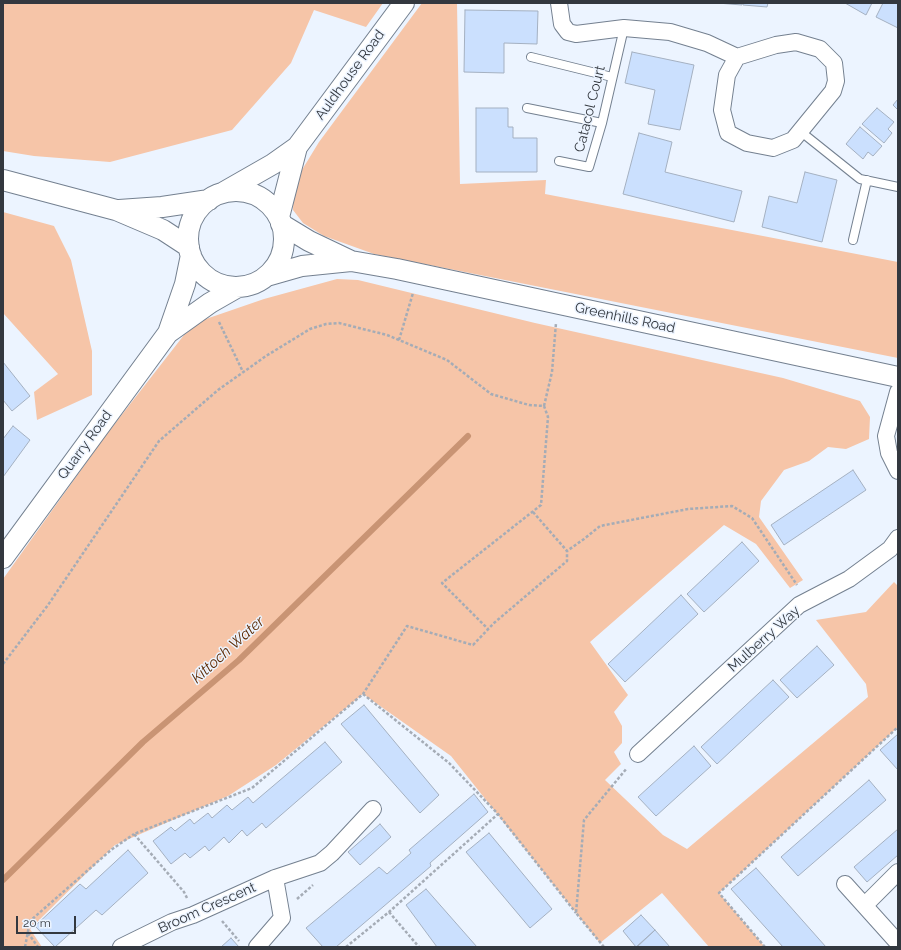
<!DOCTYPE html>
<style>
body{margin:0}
#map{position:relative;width:901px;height:950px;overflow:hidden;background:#ecf4ff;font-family:Raleway,sans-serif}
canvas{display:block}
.frame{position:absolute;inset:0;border:4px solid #33383f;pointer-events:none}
.scale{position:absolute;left:16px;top:916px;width:60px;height:18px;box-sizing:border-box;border:2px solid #33383f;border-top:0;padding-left:5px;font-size:12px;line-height:14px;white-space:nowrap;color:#33383f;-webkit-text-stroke:3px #ecf4ff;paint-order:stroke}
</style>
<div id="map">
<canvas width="901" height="950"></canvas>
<div class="frame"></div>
<div class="scale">20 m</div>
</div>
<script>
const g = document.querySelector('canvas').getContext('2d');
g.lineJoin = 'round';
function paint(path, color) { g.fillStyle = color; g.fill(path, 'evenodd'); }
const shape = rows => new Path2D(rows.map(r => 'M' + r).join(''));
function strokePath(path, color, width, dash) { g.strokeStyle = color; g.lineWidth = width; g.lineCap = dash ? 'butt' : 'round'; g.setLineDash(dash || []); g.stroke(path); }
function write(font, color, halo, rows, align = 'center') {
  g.font = font + ' Raleway,sans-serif'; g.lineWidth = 3; g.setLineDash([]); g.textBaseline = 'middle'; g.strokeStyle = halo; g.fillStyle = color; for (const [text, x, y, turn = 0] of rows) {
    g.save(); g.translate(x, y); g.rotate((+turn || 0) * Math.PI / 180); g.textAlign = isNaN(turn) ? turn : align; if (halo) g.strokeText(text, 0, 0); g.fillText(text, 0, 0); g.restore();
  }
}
const green = shape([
 [3,3,383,3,366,27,314,10,291,63,232,130,110,162,34,156,3,151],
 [422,3,457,3,460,184,546,180,545,194,898,262,898,358,374,254,324,236,303,223,293,210,294,183,319,142],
 [3,212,54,226,71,260,92,351,92,395,37,420,34,392,58,374,3,313],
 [337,279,358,280,535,323,783,378,860,401,870,417,869,439,846,449,828,447,809,461,784,470,761,501,759,517,803,580,790,588,756,544,724,525,590,642,628,695,614,712,622,726,622,743,614,752,621,764,605,780,663,835,687,849,868,697,866,684,816,620,866,612,894,582,898,586,898,727,719,893,765,947,709,947,662,893,600,943,451,756,363,694,276,765,228,796,115,845,30,929,42,947,3,947,3,579,106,435,184,335,203,320,264,299]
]);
const stream = shape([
 [3,880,143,742,239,660,468,436]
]);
const building = shape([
 [717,3,742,3,742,5,717,3],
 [743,3,768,3,767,7,743,5,743,3],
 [845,3,872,3,866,15,845,3],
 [883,3,898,3,898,28,876,17,883,3],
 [465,10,538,11,537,44,504,43,504,73,464,72,465,10],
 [632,52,694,65,680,130,648,124,655,90,625,83,632,52],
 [898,99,898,110,893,105,898,99],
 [476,108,508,108,508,127,513,127,513,138,537,138,537,172,476,172,476,108],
 [877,108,894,122,888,129,892,133,884,143,862,124,877,108],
 [860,127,882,146,873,156,868,152,863,159,846,144,860,127],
 [639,133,672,142,665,172,742,191,734,222,623,194,639,133],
 [805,172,837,180,822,242,762,227,769,196,797,203,805,172],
 [3,362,30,396,12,411,3,400,3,362],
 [13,426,30,440,3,477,3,439,13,426],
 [853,470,866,490,784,545,771,525,853,470],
 [742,542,759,561,704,612,687,594,742,542],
 [681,595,698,614,625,682,608,664,681,595],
 [817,646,834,665,797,698,780,680,817,646],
 [773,680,789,697,717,764,701,747,773,680],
 [364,705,439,795,420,813,341,724,364,705],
 [898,734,898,770,880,750,898,734],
 [325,742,342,762,266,828,262,823,247,836,242,830,229,843,224,837,209,851,205,846,190,858,185,853,171,864,153,841,171,827,175,831,190,819,194,824,208,813,212,818,227,805,232,810,248,797,253,803,325,742],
 [694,746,711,766,656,816,638,797,694,746],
 [869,780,886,800,798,876,781,857,869,780],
 [474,794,488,812,430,863,431,866,336,947,323,947,306,928,379,867,387,874,411,853,409,850,474,794],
 [380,824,391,837,360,865,348,852,380,824],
 [898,829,898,855,867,882,854,867,898,829],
 [489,833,552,909,530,928,466,852,489,833],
 [128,850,148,873,102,915,96,910,55,947,35,926,80,884,86,889,128,850],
 [756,868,826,947,783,947,731,889,756,868],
 [426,889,477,947,437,947,406,905,426,889],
 [641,915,655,930,636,947,623,931,641,915],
 [655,930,670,947,637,947,655,930],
 [231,938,239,947,221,947,231,938]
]);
const path = shape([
 [219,322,243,372],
 [399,340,413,293],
 [544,406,552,372,556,323],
 [533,512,567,551,584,539,600,526,688,509,732,506,752,518,797,585],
 [3,664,48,605,159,441,218,390,266,356,310,329,326,324,339,323,387,335,447,360,491,394,529,405,544,406,548,417,541,505,442,583,488,629],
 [363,694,449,763,498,814,576,913],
 [187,898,184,892,134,834,252,788,363,694,407,626,473,645,494,623,567,561,567,551],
 [297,899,313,885],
 [389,912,419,947],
 [222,921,239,941],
 [28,933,38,947],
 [25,947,30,921,111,850,134,834],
 [346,947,389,912,498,814],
 [604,947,576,913,584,820,627,768],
 [765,947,719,893,898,727]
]);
const service = shape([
 [531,57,612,77],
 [527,108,602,123],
 [800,131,860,179,898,187],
 [559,161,589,167,602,123,624,28],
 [853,240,867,180]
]);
const minor = shape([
 [559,3,562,24,568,32,576,34,624,28,670,32,707,43,737,57,776,45,796,42,820,49,834,63,836,81,833,91,793,140,773,148,747,143,728,133,722,110,727,75,737,57],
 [898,392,886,436,889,453,898,471],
 [638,754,799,605,849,579,890,549,898,538],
 [845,884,898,943],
 [865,905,898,872],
 [121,947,172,922,193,915,275,878,320,863,332,853,373,809],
 [257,947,282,918,275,878]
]);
const tertiary = shape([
 [3,180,116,210,163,230,189,247],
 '188 239a48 48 0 1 1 96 0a48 48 0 1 1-96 0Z',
 [224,192,273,164,297,147,404,3],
 [119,210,162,207,209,200],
 [279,217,297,147],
 [281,224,309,241,351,261],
 [267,276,302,266,351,261,397,269,898,377],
 [168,333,210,303,238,287],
 [3,558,168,333,185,284,191,255]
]);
const streetNames = [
 ["Auldhouse Road",350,75,-54],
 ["Catacol Court",590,109,-76],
 ["Greenhills Road",625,318,12],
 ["Quarry Road",85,445,-54],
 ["Mulberry Way",764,639,-42],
 ["Broom Crescent",207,908,-24]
];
const waterNames = [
 ["Kittoch Water",228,650,-42]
];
paint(green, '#f6c5a8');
strokePath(stream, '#c99474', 6);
paint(building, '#cbe0fe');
strokePath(building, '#a4b0c1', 1);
strokePath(service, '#748090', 10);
strokePath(minor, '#748090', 18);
strokePath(tertiary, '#748090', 22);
strokePath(path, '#a5acb6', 2.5, [3, 2]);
strokePath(service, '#fff', 8);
strokePath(minor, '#fff', 16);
strokePath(tertiary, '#fff', 20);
write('14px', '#33383f', '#ecf4ff', streetNames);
write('italic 15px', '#5d2b05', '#ecf4ff', waterNames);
</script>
